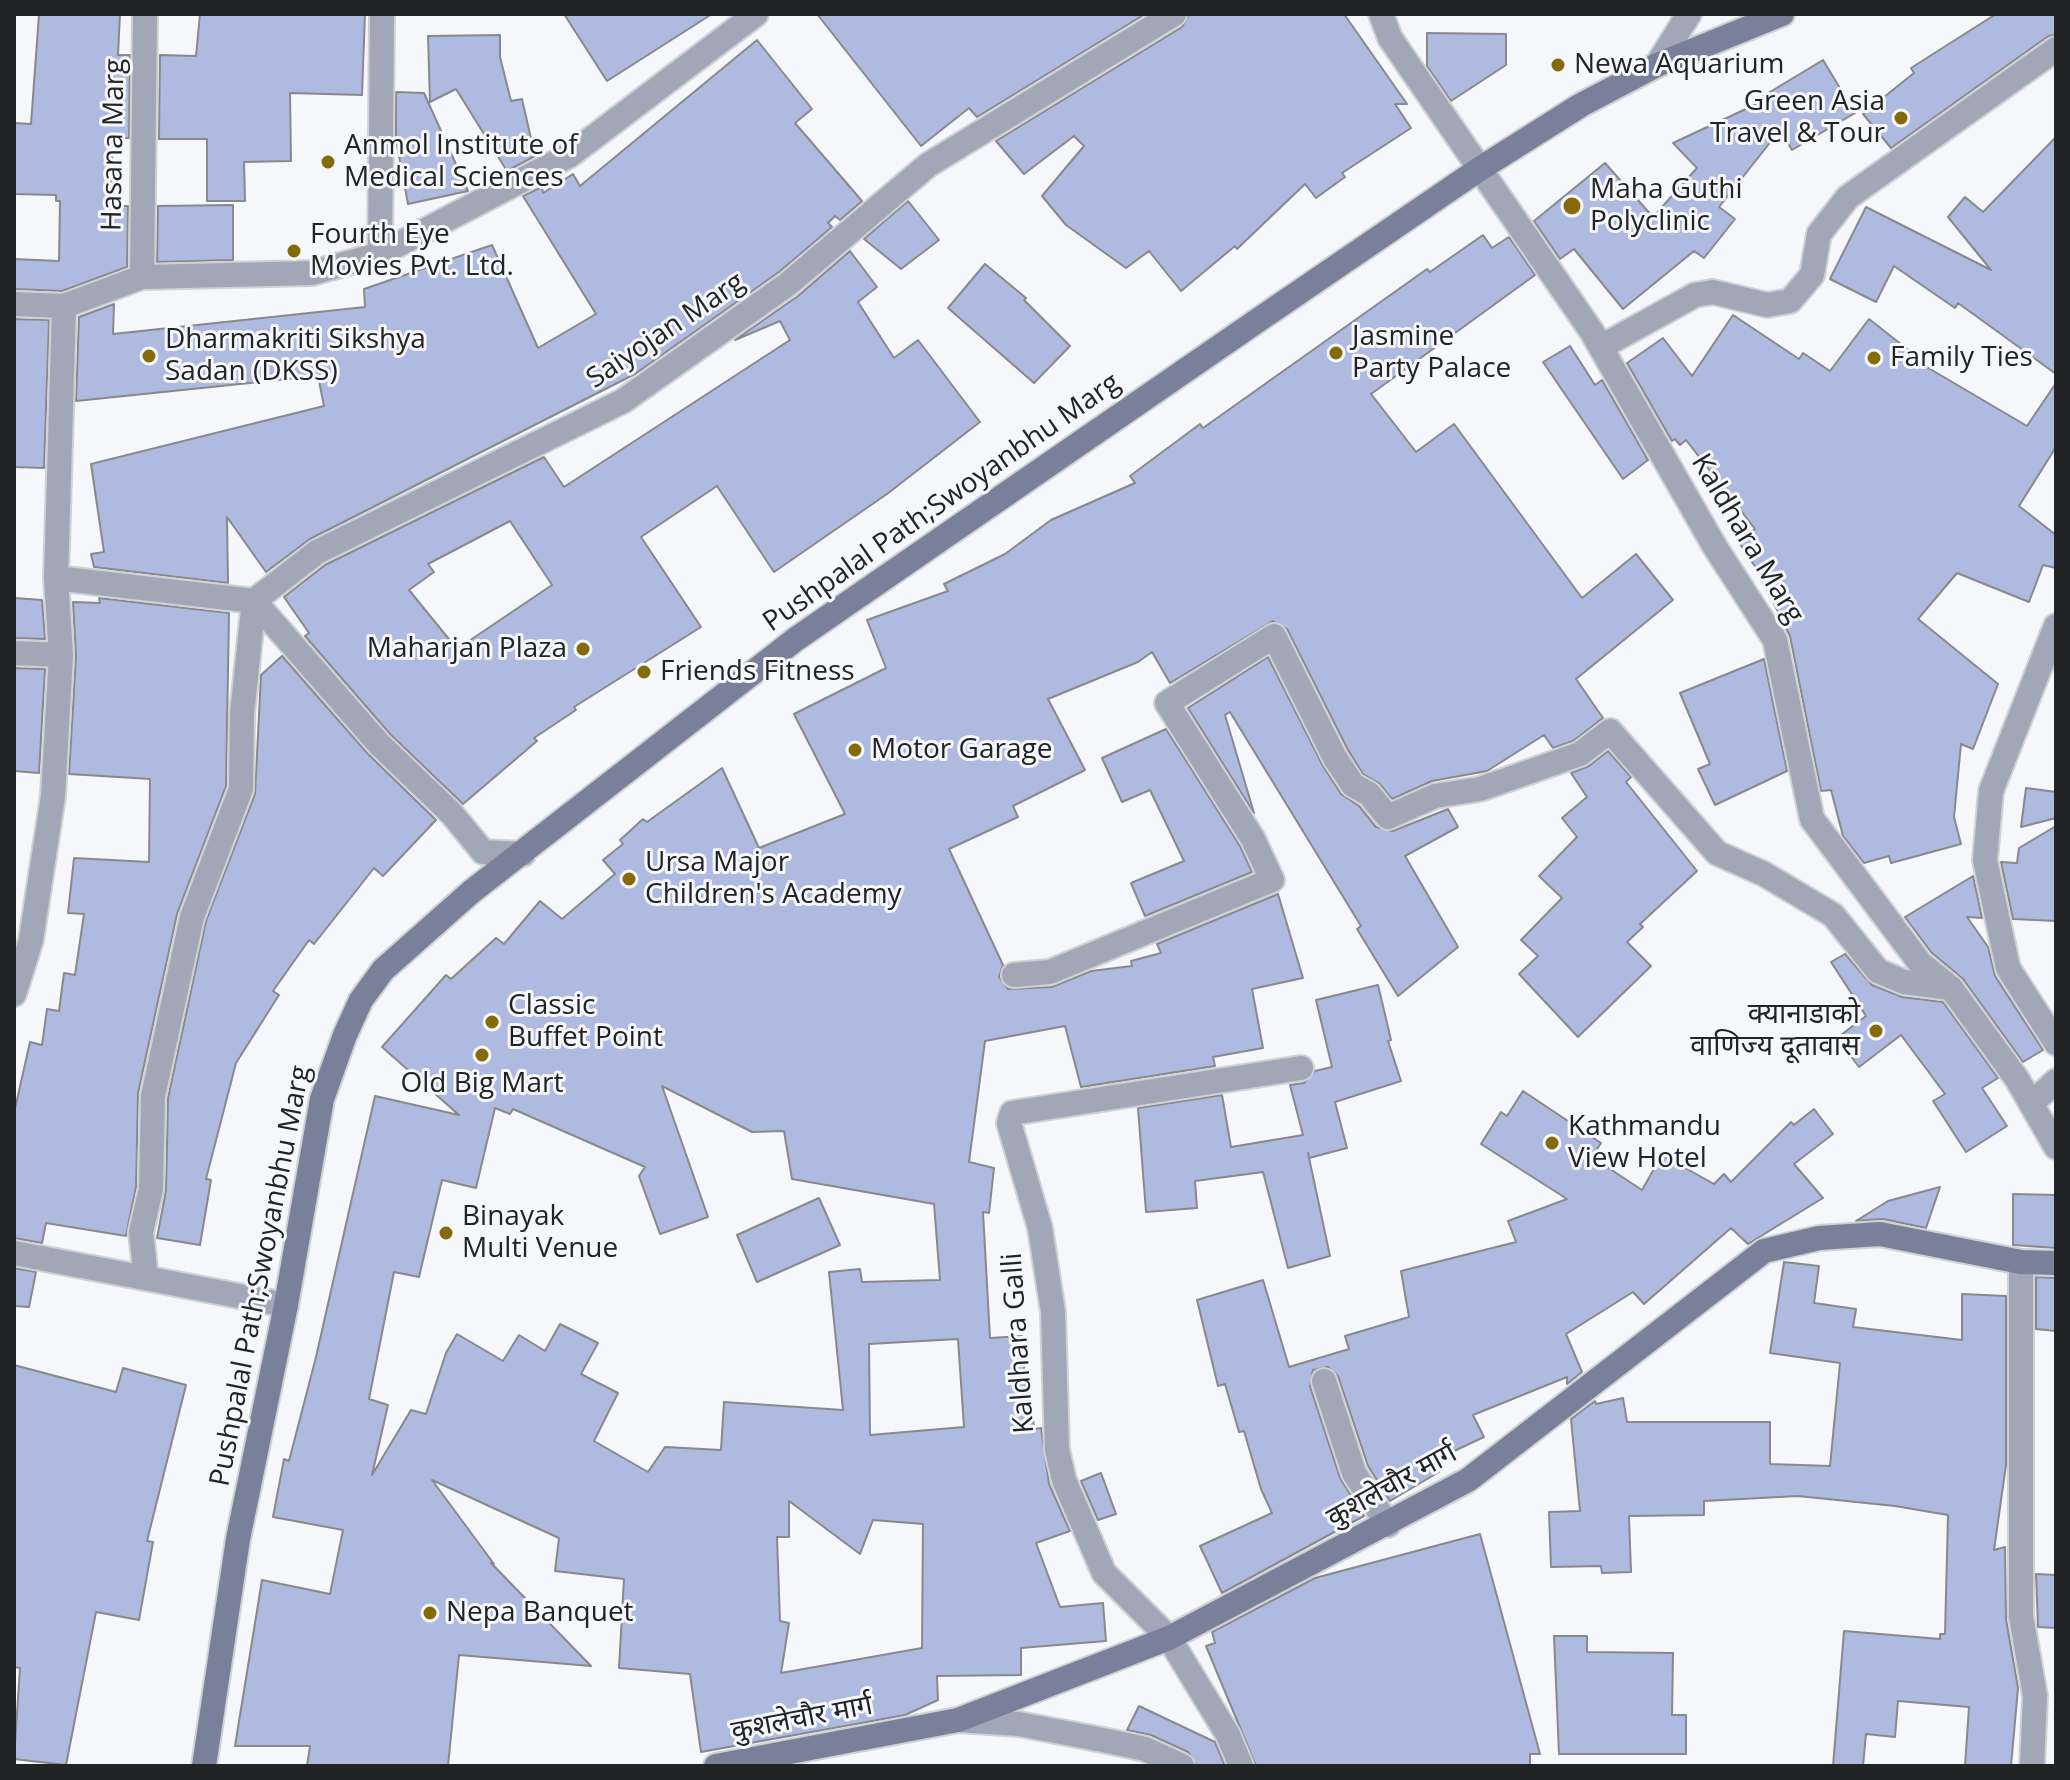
<!DOCTYPE html>
<meta charset="utf-8">
<style>
body{margin:0}
#map{position:relative;width:2070px;height:1780px;overflow:hidden;background:#f5f7fb;font-family:"Open Sans",sans-serif}
canvas{display:block}
.frame{position:absolute;inset:0;border:16px solid #222324;pointer-events:none}
</style>
<div id="map">
<canvas width="2070" height="1780"></canvas>
<div class="frame"></div>
</div>
<script>
const g = document.querySelector('canvas').getContext('2d');
g.lineJoin = 'round';
function paint(path, color) { g.fillStyle = color; g.fill(path, 'evenodd'); }
const shape = rows => new Path2D(rows.map(r => 'M' + r).join(''));
function strokePath(path, color, width, dash) { g.strokeStyle = color; g.lineWidth = width; g.lineCap = dash ? 'butt' : 'round'; g.setLineDash(dash || []); g.stroke(path); }
function write(font, color, halo, rows, align = 'center') {
  g.font = font + ' "Open Sans","Noto Sans Devanagari",sans-serif'; g.lineWidth = 6; g.setLineDash([]); g.textBaseline = 'middle'; g.strokeStyle = halo; g.fillStyle = color; for (const [text, x, y, turn = 0] of rows) {
    g.save(); g.translate(x, y); g.rotate((+turn || 0) * Math.PI / 180); g.textAlign = isNaN(turn) ? turn : align; if (halo) g.strokeText(text, 0, 0); g.fillText(text, 0, 0); g.restore();
  }
}
const building = shape([
 [39,14,120,14,118,55,130,55,129,138,113,138,110,206,128,206,127,267,62,291,14,289,14,259,59,261,60,201,56,201,56,195,14,194,14,123,31,124,39,14],
 [200,14,365,14,362,95,290,93,291,161,244,162,245,201,207,201,207,139,159,139,160,55,196,56,200,14],
 [564,14,712,14,607,81,564,14],
 [817,14,1145,14,977,117,969,108,921,146,817,14],
 [1189,14,1344,14,1407,104,1395,104,1411,128,1342,173,1345,177,1316,198,1305,184,1237,249,1235,246,1181,291,1149,251,1126,268,1066,225,1042,196,1084,146,1074,136,1024,174,996,141,1182,27,1189,14],
 [1996,14,2056,14,2056,34,2047,37,1891,148,1863,114,1914,73,1911,68,1996,14],
 [1427,33,1506,34,1506,65,1451,101,1427,66,1427,33],
 [500,35,500,57,511,101,522,99,535,156,507,171,456,89,430,102,428,36,500,35],
 [757,40,812,109,795,123,862,201,840,220,835,216,828,223,832,227,779,272,635,374,310,539,266,572,227,517,228,583,94,567,91,554,104,552,91,464,324,406,318,376,76,401,79,317,114,304,113,334,365,307,364,289,492,245,538,348,596,314,523,196,542,187,543,193,573,174,580,186,757,40],
 [1823,60,1855,113,1792,150,1780,130,1719,207,1735,219,1704,258,1694,251,1623,309,1574,249,1560,259,1534,221,1605,163,1653,217,1697,168,1673,143,1763,101,1760,98,1823,60],
 [396,92,424,93,468,191,408,204,396,140,396,92],
 [2056,137,2056,374,1958,303,1955,308,1894,266,1876,302,1830,279,1866,207,1991,270,1948,217,1965,197,1983,212,2056,137],
 [908,201,939,240,901,269,864,239,908,201],
 [233,205,233,260,157,262,158,206,233,205],
 [1483,235,1492,248,1509,237,1535,275,1371,394,1416,452,1454,424,1582,598,1636,554,1673,600,1576,679,1603,718,1573,741,1553,748,1544,735,1487,771,1432,781,1392,799,1380,784,1363,774,1348,750,1287,629,1273,621,1170,683,1152,652,1138,662,1048,699,1085,770,1013,806,1018,817,949,849,1003,965,999,977,1008,989,1052,987,1091,971,1132,966,1131,961,1161,953,1157,944,1278,894,1303,978,1252,989,1263,1048,1213,1057,1215,1066,1081,1087,1065,1026,985,1041,969,1162,994,1168,989,1213,983,1212,990,1338,1022,1336,1026,1394,1031,1394,1034,1429,1041,1428,1049,1484,1070,1531,1036,1543,1060,1607,1103,1603,1106,1641,1021,1648,1021,1675,937,1676,938,1700,905,1715,701,1752,690,1674,619,1668,624,1579,555,1571,559,1538,432,1480,494,1564,491,1563,591,1666,459,1655,448,1766,307,1766,310,1746,235,1746,262,1580,330,1594,343,1530,273,1517,284,1459,289,1461,316,1357,375,1096,459,1115,382,1047,446,975,451,979,496,938,504,944,540,901,562,919,615,874,603,860,623,844,620,840,643,819,647,822,722,768,759,848,845,814,794,714,886,668,867,620,948,591,944,584,1005,554,1051,520,1135,483,1130,476,1200,424,1203,428,1427,269,1430,272,1483,235],
 [662,1086,752,1132,784,1131,792,1179,934,1204,940,1280,862,1282,860,1269,829,1272,843,1410,724,1402,721,1450,665,1447,648,1472,594,1441,618,1393,581,1374,598,1343,560,1324,545,1351,519,1335,503,1361,457,1334,446,1353,426,1414,411,1410,372,1475,388,1405,369,1399,394,1272,419,1277,442,1180,476,1188,495,1108,510,1114,513,1109,645,1167,639,1176,660,1234,708,1217,662,1086],
 [958,1339,964,1427,870,1435,869,1344,958,1339],
 [789,1501,860,1554,873,1520,923,1524,922,1648,781,1673,789,1623,780,1621,777,1537,789,1537,789,1501],
 [850,251,877,287,858,302,894,358,918,340,980,422,887,494,774,572,717,486,641,537,701,627,574,707,576,710,534,738,537,741,463,804,390,734,305,636,309,633,284,597,325,565,544,457,564,487,790,340,780,321,735,340,798,296,850,251],
 [510,521,552,585,457,649,409,590,434,572,428,564,510,521],
 [985,264,1026,298,1024,300,1070,346,1034,383,948,308,985,264],
 [1733,315,1799,359,1803,353,1830,371,1869,319,1911,352,1908,356,2027,426,2056,383,2056,447,2019,506,2056,535,2056,568,2043,565,2029,602,1957,573,1918,619,1998,684,1973,749,1961,744,1954,817,1961,844,1891,863,1889,856,1864,863,1843,836,1831,790,1821,791,1790,636,1758,571,1738,541,1755,529,1686,440,1680,445,1675,439,1672,441,1627,363,1663,338,1692,376,1733,315],
 [14,319,49,320,44,468,14,467,14,319],
 [1570,346,1595,385,1602,380,1648,460,1623,479,1543,362,1570,346],
 [14,598,42,600,45,639,14,638,14,598],
 [99,598,229,613,226,786,177,914,138,1093,136,1187,126,1236,46,1223,42,1243,14,1238,14,1113,30,1042,42,1045,47,1009,59,1011,64,973,75,975,84,914,68,913,74,858,149,862,150,779,69,774,76,656,73,602,100,603,99,598],
 [282,656,368,754,436,820,383,876,374,868,314,944,309,940,273,991,279,995,236,1063,206,1179,211,1180,200,1245,157,1238,166,1190,168,1098,206,921,255,794,261,675,282,656],
 [1268,657,1323,766,1341,794,1359,806,1376,827,1393,831,1448,809,1458,827,1405,856,1458,947,1398,996,1357,929,1361,926,1230,712,1225,715,1254,813,1188,708,1268,657],
 [1764,659,1787,771,1715,805,1698,769,1710,764,1680,693,1764,659],
 [14,668,45,669,39,773,14,771,14,668],
 [1166,729,1240,846,1252,872,1145,916,1131,883,1184,861,1150,790,1122,802,1102,758,1166,729],
 [1608,751,1631,777,1626,782,1697,871,1640,924,1643,927,1627,942,1651,966,1578,1037,1519,974,1538,956,1521,940,1562,898,1539,876,1577,837,1562,818,1587,797,1571,773,1589,766,1608,751],
 [2026,788,2056,792,2056,818,2021,827,2026,788],
 [2056,826,2056,921,2013,919,2001,862,2017,863,2019,848,2056,826],
 [1973,876,1982,918,1967,917,1988,947,1995,976,2043,1050,2023,1062,1963,979,1931,952,1905,917,1973,876],
 [1845,954,1872,985,1902,997,1943,1002,1998,1078,1982,1088,2007,1126,1966,1152,1933,1101,1945,1094,1901,1035,1859,1067,1837,1038,1866,1016,1831,962,1845,954],
 [1378,985,1391,1040,1388,1041,1401,1081,1335,1102,1347,1148,1309,1158,1308,1153,1330,1256,1288,1268,1263,1172,1195,1181,1197,1208,1146,1212,1138,1108,1222,1095,1231,1147,1303,1135,1290,1085,1304,1083,1315,1071,1332,1067,1316,1000,1378,985],
 [1523,1091,1601,1143,1592,1157,1642,1190,1662,1155,1714,1184,1724,1174,1731,1182,1791,1122,1794,1125,1814,1109,1833,1134,1794,1164,1823,1198,1748,1244,1731,1228,1644,1304,1633,1292,1566,1334,1582,1372,1567,1384,1567,1377,1473,1415,1484,1437,1437,1459,1439,1472,1390,1501,1368,1466,1338,1376,1328,1367,1313,1370,1310,1386,1340,1478,1364,1516,1222,1593,1200,1546,1272,1513,1261,1489,1244,1431,1239,1432,1225,1384,1218,1386,1197,1300,1263,1280,1289,1367,1349,1349,1345,1336,1409,1317,1401,1271,1516,1242,1508,1221,1567,1199,1481,1144,1501,1112,1507,1116,1523,1091],
 [1940,1187,1926,1228,1883,1219,1856,1221,1888,1201,1940,1187],
 [2013,1194,2056,1195,2056,1248,2013,1245,2013,1194],
 [819,1198,840,1245,757,1282,737,1235,819,1198],
 [1784,1262,1819,1266,1814,1303,1856,1309,1853,1327,1962,1340,1962,1294,2006,1296,2006,1465,1994,1550,2005,1547,2006,1619,2018,1688,2011,1766,1965,1766,1969,1707,1898,1701,1895,1737,1866,1734,1863,1766,1833,1766,1844,1631,1940,1639,1940,1634,1945,1634,1948,1515,1895,1506,1798,1496,1704,1501,1704,1515,1629,1516,1631,1572,1602,1573,1601,1566,1551,1567,1549,1512,1580,1511,1571,1419,1595,1401,1596,1404,1623,1398,1627,1422,1770,1422,1770,1464,1830,1466,1840,1363,1770,1353,1784,1262],
 [14,1268,36,1272,29,1307,14,1306,14,1268],
 [2036,1277,2056,1278,2056,1331,2036,1329,2036,1277],
 [14,1365,116,1392,123,1368,186,1385,147,1541,153,1542,139,1620,96,1612,66,1765,14,1759,20,1668,14,1667,14,1365],
 [1101,1473,1116,1514,1098,1520,1081,1481,1101,1473],
 [1480,1534,1540,1754,1530,1754,1530,1766,1256,1766,1206,1646,1215,1643,1212,1632,1315,1578,1480,1534],
 [2036,1574,2056,1575,2056,1628,2038,1627,2036,1574],
 [1554,1636,1587,1636,1587,1652,1673,1653,1672,1715,1686,1715,1686,1754,1559,1754,1554,1636],
 [1139,1706,1215,1742,1225,1766,1197,1766,1188,1752,1151,1735,1127,1730,1139,1706]
]);
const street = shape([
 [1381,14,1390,38,1592,332,1715,547,1775,640,1812,819,1920,963,1951,988,2017,1079,2056,1147],
 [1657,65,1689,14],
 [380,254,382,14],
 [142,277,145,14],
 [14,304,64,306,142,277,312,273,380,254,570,155,756,14],
 [1601,347,1695,295,1713,292,1767,305,1790,301,1812,275,1819,234,1848,197,2056,49],
 [56,578,254,601,317,552,623,401,788,284,928,165,1174,14],
 [254,601,379,744,452,814,483,852,523,854],
 [2056,626,1991,791,1985,860,2008,968,2056,1043],
 [14,653,61,655],
 [1014,975,1050,972,1272,880,1253,839,1167,703,1274,636,1335,758,1353,785,1369,794,1388,817,1435,796,1480,789,1580,754,1610,731,1717,853,1764,874,1833,915,1878,971,1904,982,1951,988],
 [14,994,31,940,53,796,61,655,56,578,64,306],
 [2032,1103,2056,1081],
 [14,1253,286,1305],
 [2021,1262,2021,1616,2035,1696,2032,1766],
 [146,1278,141,1232,151,1189,153,1096,192,917,241,789,242,714,254,601],
 [1324,1381,1354,1473,1388,1525],
 [958,1720,1019,1724,1108,1741,1145,1749,1182,1766],
 [1241,1766,1228,1735,1169,1638,1104,1573,1064,1480,1057,1450,1053,1312,1040,1228,1009,1123,1012,1113,1301,1068]
]);
const secondary = shape([
 [204,1766,238,1539,286,1305,322,1099,345,1035,361,1000,383,970,471,892,796,639,1254,323,1478,170,1581,105,1657,65,1782,14],
 [716,1766,958,1720,1169,1638,1468,1480,1764,1251,1819,1238,1880,1234,2021,1262,2056,1263]
]);
const markers = [
 [1558,65,8,"#846b07"],
 [1901,118,8,"#846b07"],
 [328,162,8,"#846b07"],
 [1572,206,10,"#846b07"],
 [294,251,8,"#846b07"],
 [1336,353,8,"#846b07"],
 [149,356,8,"#846b07"],
 [1874,358,8,"#846b07"],
 [583,649,8,"#846b07"],
 [644,672,8,"#846b07"],
 [855,750,8,"#846b07"],
 [629,879,8,"#846b07"],
 [492,1022,8,"#846b07"],
 [1876,1031,8,"#846b07"],
 [482,1055,8,"#846b07"],
 [1552,1143,8,"#846b07"],
 [446,1233,8,"#846b07"],
 [430,1613,8,"#846b07"]
];
const poiNames = [
 ["Newa Aquarium",1574,65],
 ["Green Asia",1885,102,"right"],
 ["Travel & Tour",1885,134,"right"],
 ["Anmol Institute of",344,146],
 ["Medical Sciences",344,178],
 ["Maha Guthi",1590,190],
 ["Polyclinic",1590,222],
 ["Fourth Eye",310,235],
 ["Movies Pvt. Ltd.",310,267],
 ["Jasmine",1352,337],
 ["Party Palace",1352,369],
 ["Dharmakriti Sikshya",165,340],
 ["Sadan (DKSS)",165,372],
 ["Family Ties",1890,358],
 ["Maharjan Plaza",567,649,"right"],
 ["Friends Fitness",660,672],
 ["Motor Garage",871,750],
 ["Ursa Major",645,863],
 ["Children's Academy",645,895],
 ["Classic",508,1006],
 ["Buffet Point",508,1038],
 ["क्यानाडाको",1860,1015,"right"],
 ["वाणिज्य दूतावास",1860,1047,"right"],
 ["Old Big Mart",482,1084,"center"],
 ["Kathmandu",1568,1127],
 ["View Hotel",1568,1159],
 ["Binayak",462,1217],
 ["Multi Venue",462,1249],
 ["Nepa Banquet",446,1613]
];
const streetNames = [
 ["Hasana Marg",114,145,-89],
 ["Saiyojan Marg",666,331,-34],
 ["Pushpalal Path;Swoyanbhu Marg",942,503,-35],
 ["Kaldhara Marg",1747,539,59],
 ["Pushpalal Path;Swoyanbhu Marg",261,1276,-79],
 ["Kaldhara Galli",1019,1343,-94],
 ["कुशलेचौर मार्ग",1392,1486,-29],
 ["कुशलेचौर मार्ग",802,1719,-11]
];
paint(building, '#afbae0');
strokePath(building, '#87898c', 2);
strokePath(street, '#cfd1d4', 28);
strokePath(secondary, '#cfd1d4', 28);
strokePath(street, '#a2a7b8', 24);
strokePath(secondary, '#798099', 24);
for (const [x, y, r, color] of markers) { const dot = new Path2D(); dot.arc(x, y, r, 0, 2 * Math.PI); g.fillStyle = color; g.fill(dot); strokePath(dot, '#f5f7fb', 3); }
write('28px', '#222324', '#f5f7fb', poiNames, 'left');
write('28px', '#222324', '#f5f7fb', streetNames);
</script>
